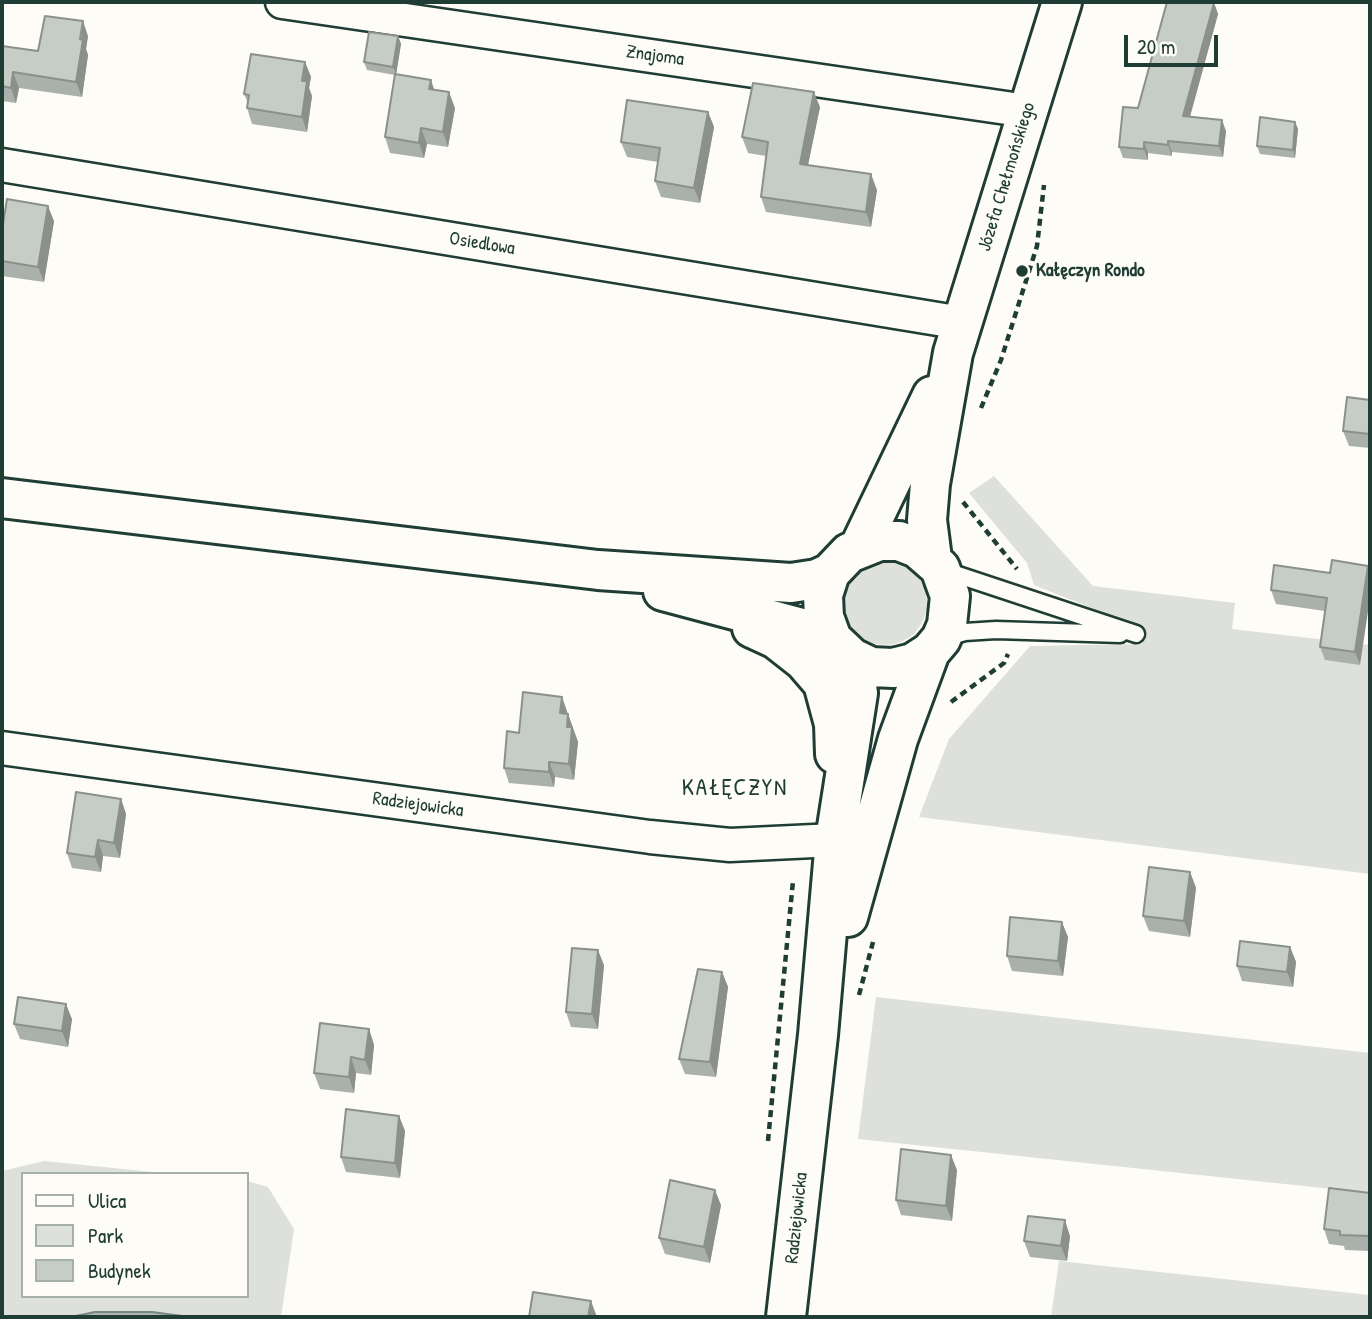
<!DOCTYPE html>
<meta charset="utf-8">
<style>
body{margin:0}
#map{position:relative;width:1372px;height:1319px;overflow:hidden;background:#fdfcf7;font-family:"Patrick Hand",sans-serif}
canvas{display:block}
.frame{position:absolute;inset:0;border:4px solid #1f3d34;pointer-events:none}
.legend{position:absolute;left:21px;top:1172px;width:228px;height:126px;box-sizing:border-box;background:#fdfcf7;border:2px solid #a4b0a9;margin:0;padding:9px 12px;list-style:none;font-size:21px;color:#1f3d34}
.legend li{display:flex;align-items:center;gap:14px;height:35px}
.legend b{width:35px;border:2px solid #a4b0a9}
.scale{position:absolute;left:1124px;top:35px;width:94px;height:32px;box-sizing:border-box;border:4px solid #1f3d34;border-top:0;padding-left:9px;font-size:21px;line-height:24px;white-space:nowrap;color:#1f3d34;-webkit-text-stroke:5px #fdfcf7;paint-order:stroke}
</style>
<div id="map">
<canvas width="1372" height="1319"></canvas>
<div class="frame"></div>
<ul class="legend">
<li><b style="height:9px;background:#fdfcf7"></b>Ulica</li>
<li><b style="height:19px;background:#dde0db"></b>Park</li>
<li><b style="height:19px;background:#c6cdc7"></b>Budynek</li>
</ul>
<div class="scale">20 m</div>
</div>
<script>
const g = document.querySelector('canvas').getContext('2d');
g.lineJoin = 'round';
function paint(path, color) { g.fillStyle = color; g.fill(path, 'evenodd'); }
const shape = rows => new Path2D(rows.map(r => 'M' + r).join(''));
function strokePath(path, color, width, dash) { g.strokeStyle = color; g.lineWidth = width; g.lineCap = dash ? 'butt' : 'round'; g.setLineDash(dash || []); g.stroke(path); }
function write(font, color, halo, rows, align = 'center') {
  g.font = font + ' "Patrick Hand",sans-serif'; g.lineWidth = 6; g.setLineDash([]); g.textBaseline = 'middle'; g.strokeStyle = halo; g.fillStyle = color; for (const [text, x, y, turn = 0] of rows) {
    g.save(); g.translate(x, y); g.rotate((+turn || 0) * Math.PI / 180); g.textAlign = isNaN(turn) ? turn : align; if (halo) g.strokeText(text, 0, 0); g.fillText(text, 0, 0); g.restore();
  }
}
const green = shape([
 [994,476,1093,586,1235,603,1232,629,1370,645,1370,874,919,817,949,739,1030,646,1142,644,1142,628,1034,585,1027,563,969,493],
 '843 603a42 42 0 1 1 84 0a42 42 0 1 1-84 0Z',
 [876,997,1370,1053,1370,1193,858,1139],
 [44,1161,172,1174,23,1174,23,1296,247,1296,247,1181,268,1187,294,1229,281,1317,2,1317,2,1171],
 [1059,1261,1370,1295,1370,1317,1051,1317]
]);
const water = shape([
 [95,1312,152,1312,190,1317,71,1317,95,1312]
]);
const path = shape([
 [981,408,1001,360,1037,246,1044,185],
 [963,502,1017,569],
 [951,702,1004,663,1008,654],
 [859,995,873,942],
 [768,1141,793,881]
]);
const lane = shape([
 [943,570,1136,634],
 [943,638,965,632,996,630,1120,634]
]);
const street = shape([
 [282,2,1027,111],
 [2,165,962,323],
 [2,748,650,837,730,845,835,840]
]);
const secondary = shape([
 [2,498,598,570,791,583,817,579,830,573],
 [860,546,932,396],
 [932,559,927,520,930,484,953,353,1062,2],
 [663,591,817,632,832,639,852,658,871,667,893,668,913,663,930,652,941,639,947,625,950,596,940,568,917,548,899,541,879,541,849,553,830,573,823,595,824,617,832,639],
 [752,628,776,639,804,661,823,683,834,724,835,754],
 [848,917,898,739,930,652],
 [786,1317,818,1035,835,840,858,693,852,658]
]);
const wall = shape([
 [1214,3,1218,14,1190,117,1226,131,1223,157,1172,152,1172,156,1148,153,1148,160,1123,158,1119,147,1138,108],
 [88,36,86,49,88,55,82,97,19,88,16,103,2,101,2,46,38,51],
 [398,36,401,44,396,74,434,90,455,108,448,147,427,144,424,158,390,153,385,137,395,75,367,70,364,62],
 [305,62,311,77,309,88,312,96,307,132,252,124,247,108,248,103,244,94],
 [820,107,808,165,877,190,871,227,766,212,761,197,766,156,748,153,742,137],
 [708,112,714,127,700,203,661,197,655,181,658,162,627,157,621,142],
 [1295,122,1298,129,1295,158,1260,154,1257,146],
 [54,221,44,282,2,276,2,223],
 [1370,400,1370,448,1349,446,1343,431],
 [1330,573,1360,665,1325,660,1320,647,1325,611,1276,604,1271,590],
 [562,697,578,742,574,780,555,777,554,787,509,783,504,768,519,733],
 [121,799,126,814,120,858,103,856,101,872,72,868,67,853],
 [1190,872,1196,888,1190,937,1149,931,1143,916],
 [1068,937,1063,976,1012,971,1007,956],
 [1290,947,1296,962,1293,987,1242,981,1237,966],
 [604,965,598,1029,571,1027,566,1012],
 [722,972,728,987,716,1077,685,1074,679,1059],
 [72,1019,68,1047,20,1039,14,1024],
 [369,1029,374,1045,371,1075,356,1073,354,1093,320,1089,314,1073],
 [399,1116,405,1131,400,1178,346,1172,341,1157],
 [957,1170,952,1221,901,1215,896,1200],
 [1370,1193,1370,1251,1345,1250,1344,1246,1329,1244,1324,1229],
 [721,1205,710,1263,665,1254,659,1238],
 [1070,1236,1067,1261,1030,1257,1024,1241]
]);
const shadedWall = shape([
 [1214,3,1218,14,1187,127,1183,116],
 [83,21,88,36,86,49,88,55,82,97,76,82],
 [398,36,401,44,396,75,393,67],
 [305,62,311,77,309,88,312,96,307,132,302,117,302,81],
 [13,72,19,88,16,103,11,88],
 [431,80,436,95,429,89],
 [449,92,455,108,448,147,443,132],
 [814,92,820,107,805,179,800,164],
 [708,112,714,127,700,203,694,188],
 [1222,120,1226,131,1223,157,1219,146],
 [1295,122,1298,129,1295,158,1293,150],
 [421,128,427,144,424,158,419,143],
 [1168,141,1172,152,1172,156,1168,145],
 [1144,142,1148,153,1148,160,1144,149],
 [871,174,877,190,871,227,866,212],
 [48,206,54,221,44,282,38,267],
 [1368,566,1370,571,1370,598,1360,665,1355,652],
 [562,697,567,712,565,729,560,713],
 [568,714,578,742,574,780,569,764,567,727],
 [549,762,555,777,554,787,549,772],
 [121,799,126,814,120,858,114,843],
 [98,840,103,856,101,872,95,857],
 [1190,872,1196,888,1190,937,1184,921],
 [1062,922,1068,937,1063,976,1058,961],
 [1290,947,1296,962,1293,987,1287,972],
 [598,950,604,965,598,1029,592,1014],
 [722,972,728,987,716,1077,710,1062],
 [66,1004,72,1019,68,1047,62,1031],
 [369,1029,374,1045,371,1075,365,1060],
 [351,1057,356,1073,354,1093,349,1077],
 [399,1116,405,1131,400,1178,395,1163],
 [951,1155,957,1170,952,1221,946,1206],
 [715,1190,721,1205,710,1263,704,1247],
 [1065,1220,1070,1236,1067,1261,1061,1246],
 [591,1301,597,1317,588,1317]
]);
const building = shape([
 [1167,2,1210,2,1214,3,1183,116,1222,120,1219,146,1168,141,1168,145,1144,142,1144,149,1119,147,1123,107,1138,108,1167,2],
 [45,16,83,21,80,39,83,40,76,82,13,72,11,88,2,86,2,46,38,51,45,16],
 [369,32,398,36,393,67,364,62,369,32],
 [251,54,305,62,302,81,307,81,302,117,247,108,249,95,244,94,251,54],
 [395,74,431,80,429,89,449,92,443,132,421,128,419,143,385,137,395,74],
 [753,83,814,92,800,164,871,174,866,212,761,197,768,142,742,137,753,83],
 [627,100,708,112,694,188,655,181,660,148,621,142,627,100],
 [1260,117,1295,122,1293,150,1257,146,1260,117],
 [7,199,48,206,38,267,2,261,2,223,3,224,7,199],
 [1347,397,1370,400,1370,434,1343,431,1347,397],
 [1332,560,1368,566,1355,652,1320,647,1327,598,1271,590,1274,565,1330,573,1332,560],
 [523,692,562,697,560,713,568,714,567,727,572,727,569,764,549,762,549,772,504,768,507,731,519,733,523,692],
 [76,792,121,799,114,843,98,840,95,857,67,853,76,792],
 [1149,867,1190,872,1184,921,1143,916,1149,867],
 [1010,917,1062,922,1058,961,1007,956,1010,917],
 [1240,941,1290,947,1287,972,1237,966,1240,941],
 [572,948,598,950,592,1014,566,1012,572,948],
 [698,969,722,972,710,1062,679,1059,698,969],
 [18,997,66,1004,62,1031,14,1024,18,997],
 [320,1023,369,1029,365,1060,351,1057,349,1077,314,1073,320,1023],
 [346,1109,399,1116,395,1163,341,1157,346,1109],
 [901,1149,951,1155,946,1206,896,1200,901,1149],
 [670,1180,715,1190,704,1247,659,1238,670,1180],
 [1329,1188,1370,1193,1370,1236,1340,1235,1340,1231,1324,1229,1329,1188],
 [1028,1216,1065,1220,1061,1246,1024,1241,1028,1216],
 [533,1292,591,1301,588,1317,529,1317,533,1292]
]);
const markers = [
 [1022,271,7,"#1f3d34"]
];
const streetNames = [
 ["Znajoma",655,56,8],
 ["Józefa Chełmońskiego",1007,177,-73],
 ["Osiedlowa",482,244,9],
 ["Radziejowicka",418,805,8],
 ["Radziejowicka",797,1218,-84]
];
const poiNames = [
 ["Kałęczyn Rondo",1036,271]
];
const quarterNames = [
 ["KAŁĘCZYN",735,789]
];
paint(green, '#dde0db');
paint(water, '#aeb8b1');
strokePath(water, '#75877f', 2);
strokePath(lane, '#1f3d34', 21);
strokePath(street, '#1f3d34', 37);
strokePath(secondary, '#1f3d34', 44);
strokePath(path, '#1f3d34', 4.5, [7, 5]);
strokePath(lane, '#fdfcf7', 16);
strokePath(street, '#fdfcf7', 32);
strokePath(secondary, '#fdfcf7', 38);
paint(wall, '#aab0ab');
paint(shadedWall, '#8b908b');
paint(building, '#c6cdc7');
strokePath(building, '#8b908b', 2);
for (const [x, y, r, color] of markers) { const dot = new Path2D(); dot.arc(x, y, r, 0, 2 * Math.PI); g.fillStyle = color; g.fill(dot); strokePath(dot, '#fdfcf7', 2.5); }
write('19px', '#1f3d34', '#fdfcf7', streetNames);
write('bold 19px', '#1f3d34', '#fdfcf7', poiNames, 'left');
g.letterSpacing = '2px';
write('23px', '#1f3d34', '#fdfcf7', quarterNames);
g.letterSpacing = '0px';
</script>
